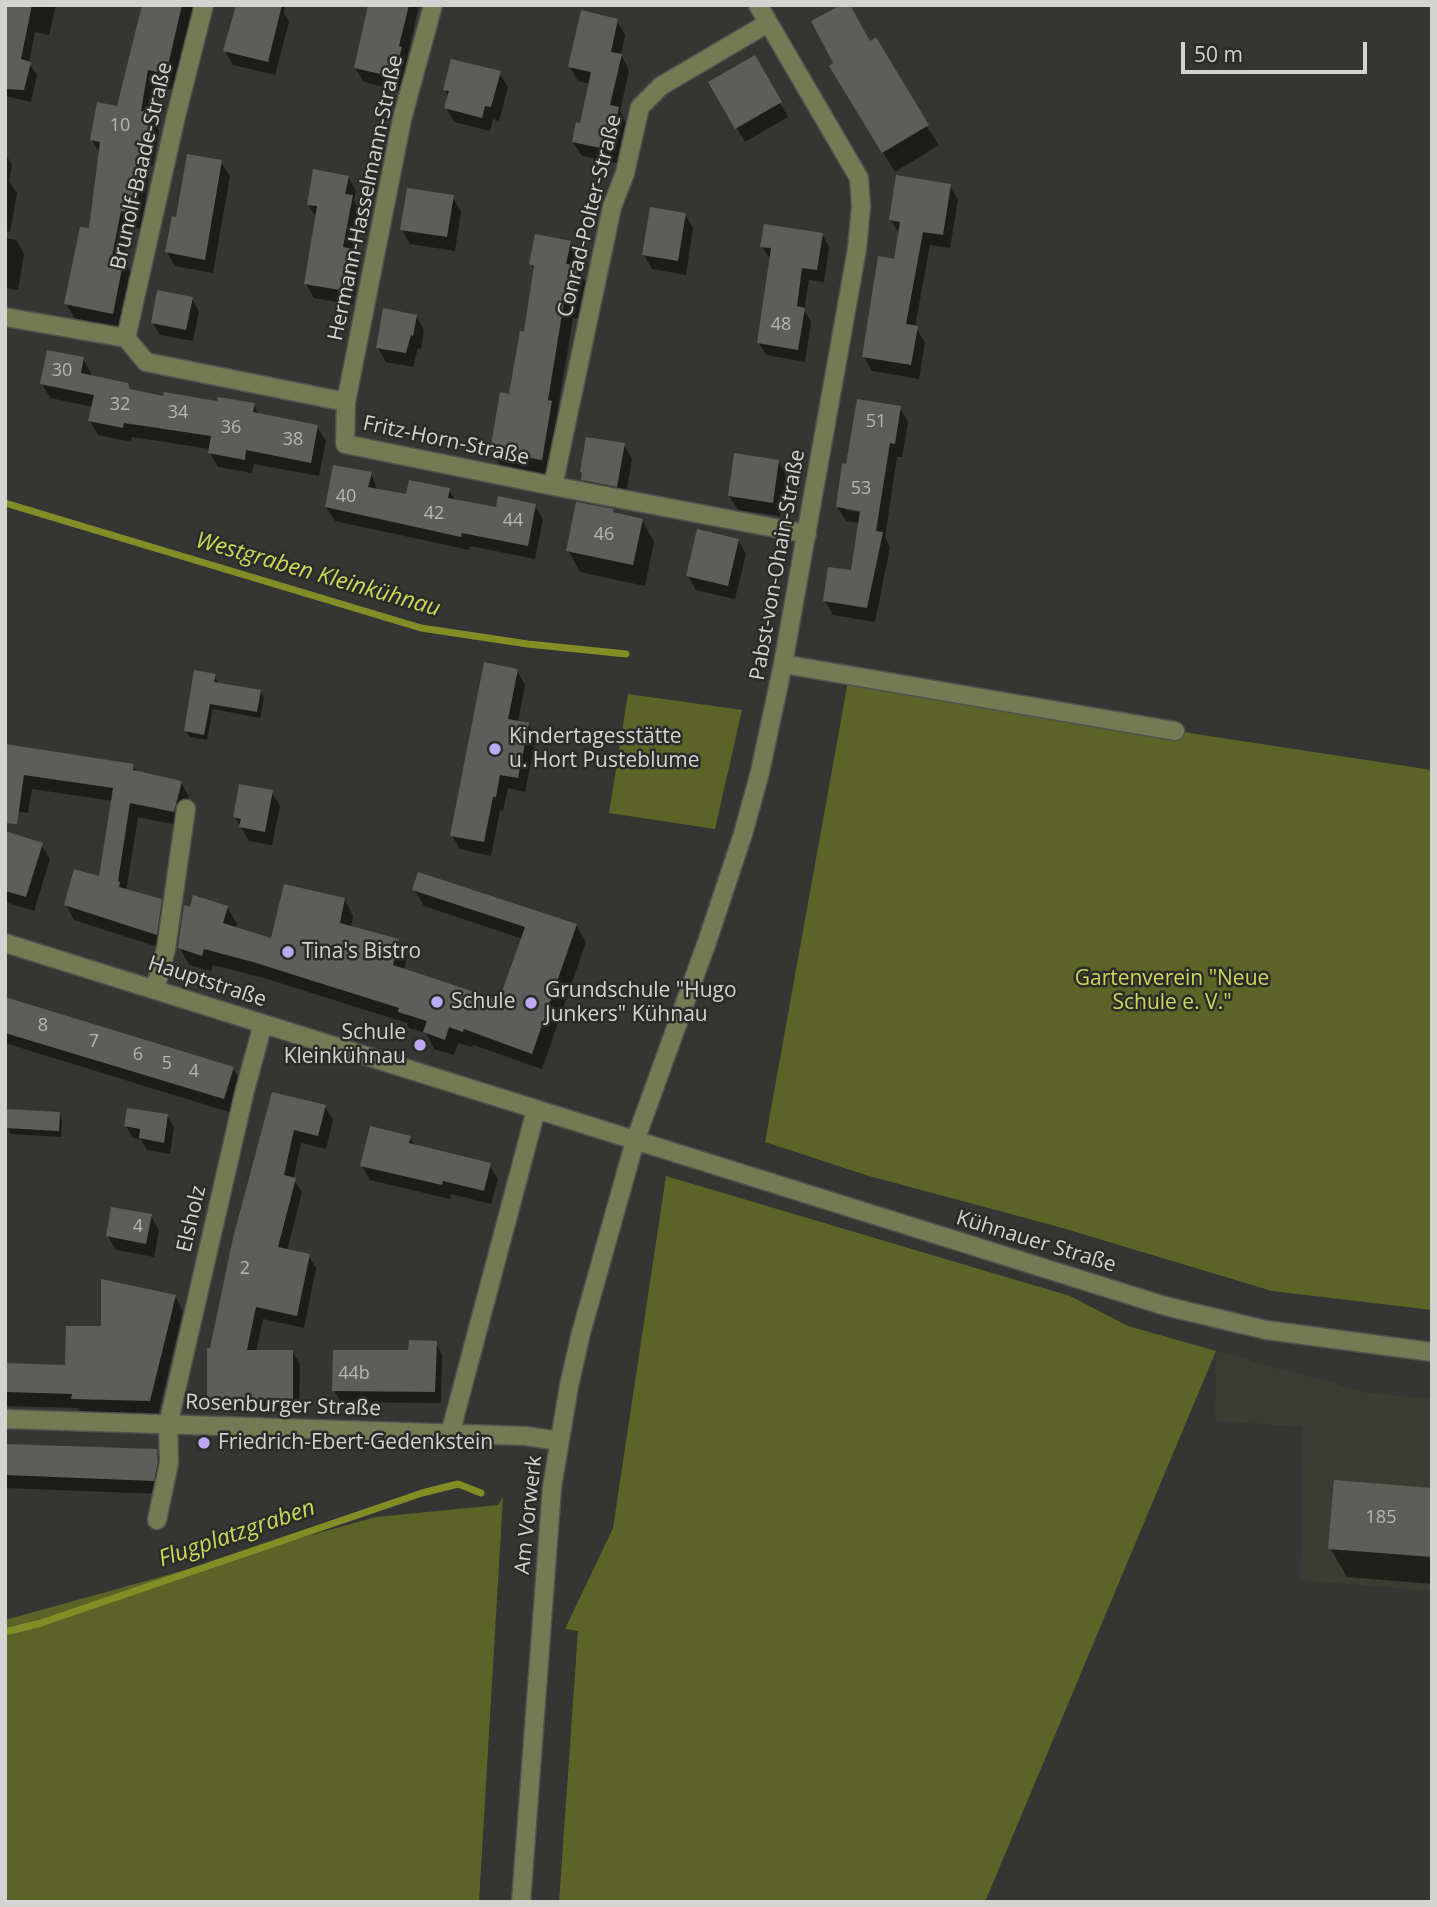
<!DOCTYPE html>
<meta charset="utf-8">
<style>
body{margin:0}
#map{position:relative;width:1437px;height:1907px;overflow:hidden;background:#353533;font-family:"Open Sans",sans-serif}
canvas{display:block}
.frame{position:absolute;inset:0;border:7px solid #d3d3d1;pointer-events:none}
.scale{position:absolute;left:1181px;top:42px;width:186px;height:32px;box-sizing:border-box;border:4px solid #d3d3d1;border-top:0;padding-left:9px;font-size:21px;line-height:24px;white-space:nowrap;color:#d3d3d1;-webkit-text-stroke:5px #2b2b29;paint-order:stroke}
</style>
<div id="map">
<canvas width="1437" height="1907"></canvas>
<div class="frame"></div>
<div class="scale">50 m</div>
</div>
<script>
const g = document.querySelector('canvas').getContext('2d');
g.lineJoin = 'round';
function paint(path, color) { g.fillStyle = color; g.fill(path, 'evenodd'); }
const shape = rows => new Path2D(rows.map(r => 'M' + r).join(''));
function strokePath(path, color, width, dash) { g.strokeStyle = color; g.lineWidth = width; g.lineCap = dash ? 'butt' : 'round'; g.setLineDash(dash || []); g.stroke(path); }
function write(font, color, halo, rows, align = 'center') {
  g.font = font + ' "Open Sans",sans-serif'; g.lineWidth = 5; g.setLineDash([]); g.textBaseline = 'middle'; g.strokeStyle = halo; g.fillStyle = color; for (const [text, x, y, turn = 0] of rows) {
    g.save(); g.translate(x, y); g.rotate((+turn || 0) * Math.PI / 180); g.textAlign = isNaN(turn) ? turn : align; if (halo) g.strokeText(text, 0, 0); g.fillText(text, 0, 0); g.restore();
  }
}
const built = shape([
 [1216,1351,1370,1393,1432,1399,1432,1591,1300,1580,1303,1427,1215,1421]
]);
const green = shape([
 [848,681,1432,770,1432,1310,1272,1291,1059,1227,869,1176,765,1142],
 [628,694,742,710,715,829,609,813],
 [666,1176,1070,1296,1128,1326,1216,1351,985,1902,559,1902,578,1631,565,1629,613,1528],
 [503,1497,479,1902,5,1902,5,1620,376,1517,498,1505]
]);
const shadow = shape([
 [56,5,49,35,35,32,29,63,37,75,31,102,5,96,5,6],
 [143,5,197,5,192,22,190,21,174,90,156,86,151,116,159,130,153,165,150,165,142,229,130,227,123,259,133,276,122,330,76,320,66,304,90,231,101,155,92,140,118,108],
 [237,5,285,5,284,13,289,22,275,75,233,65,225,51],
 [370,5,419,5,407,58,409,63,401,91,364,82,355,68],
 [617,21,625,35,621,55,629,70,620,111,626,123,617,163,582,156,573,142,581,125,590,84,578,81,570,67],
 [870,43,939,145,895,172,843,86],
 [754,58,788,117,745,142,711,83],
 [499,73,508,87,499,121,493,119,490,131,454,122,446,108,449,97,445,89],
 [5,153,12,165,9,181,17,193,10,232,5,231],
 [221,162,230,176,213,273,175,266,167,252,177,219],
 [348,177,356,191,354,201,360,211,352,252,360,264,353,305,314,298,306,284,317,219,308,204],
 [950,186,958,200,950,248,930,245,915,327,925,342,919,379,872,371,864,357,895,261,899,234,891,220],
 [452,197,461,211,455,251,410,244,402,230],
 [685,214,693,228,686,275,652,269,644,255],
 [822,234,829,247,824,282,809,280,804,310,811,322,805,362,766,355,759,343,770,259,762,246],
 [5,238,16,240,24,254,18,290,5,288],
 [570,243,579,259,577,268,586,283,580,319,573,318,557,414,560,419,550,475,501,467,492,450,511,396,525,333,535,271,531,264],
 [192,299,199,311,193,341,160,335,153,323],
 [416,316,424,330,421,349,418,348,413,367,386,362,378,348],
 [83,359,91,373,90,377,131,391,165,398,254,405,259,415,317,427,326,441,319,476,254,464,252,473,218,467,210,453,210,449,132,437,131,442,98,435,90,421,93,407,50,398,42,384],
 [900,408,908,422,902,457,897,457,885,537,890,547,875,622,833,615,825,601,852,572,860,523,846,521,837,507,847,466],
 [845,507,869,510,869,514,845,510],
 [624,445,632,459,625,500,591,494,583,479],
 [778,461,786,475,780,516,738,510,729,496],
 [371,474,378,491,408,496,449,490,456,502,497,509,535,505,543,519,535,559,470,546,469,550,335,521,326,507],
 [613,511,615,515,642,520,654,542,645,586,580,572,568,550],
 [738,540,746,554,735,599,696,590,688,576],
 [517,671,525,685,518,722,528,724,536,738,525,792,508,788,503,811,500,810,491,856,460,849,452,835],
 [215,675,218,684,260,691,264,698,260,718,213,709,207,740,190,737,186,731],
 [5,746,133,765,138,773,181,782,189,797,182,826,138,817,126,891,160,901,169,916,164,949,74,920,66,905,100,878,113,801,32,789,28,813,5,810],
 [271,791,280,806,272,845,249,841,235,817],
 [5,833,41,844,50,859,34,911,5,902],
 [414,889,576,925,586,942,542,1069,473,1045,472,1047,458,1043,454,1055,434,1049,426,1033,409,1028,407,1023,264,978,213,965,211,971,189,965,180,948,227,907,237,924,235,929,273,940,344,899,353,916,351,928,397,940,407,957,404,971,500,1003,523,939,424,906],
 [5,999,233,1068,241,1082,232,1113,5,1043],
 [273,1094,325,1107,333,1120,326,1149,301,1143,293,1179,302,1192,287,1251,308,1255,316,1268,304,1328,263,1319,256,1351,292,1351,300,1364,299,1412,216,1411,208,1398,212,1350],
 [59,1113,62,1120,61,1137,11,1134,7,1127],
 [167,1116,174,1127,170,1154,147,1150,141,1139,133,1138,126,1126],
 [410,1138,415,1146,489,1165,498,1179,491,1204,451,1194,450,1199,370,1180,362,1166],
 [151,1216,159,1230,154,1257,116,1250,108,1236],
 [175,1296,183,1311,158,1415,81,1413,79,1408,5,1406,5,1365,67,1367,103,1328],
 [436,1343,442,1355,441,1403,341,1402,334,1390,410,1351],
 [5,1445,156,1450,164,1464,161,1494,5,1488],
 [1432,1490,1432,1584,1347,1577,1330,1548]
]);
const stream = shape([
 [5,503,421,628,528,644,626,654],
 [5,1632,41,1623,422,1493,458,1484,481,1493]
]);
const building = shape([
 [5,5,32,5,21,59,31,62,24,90,5,89],
 [142,5,182,5,166,74,148,70,141,111,151,112,144,150,142,149,133,213,121,211,112,256,124,258,113,314,64,304,80,227,89,228,100,142,90,140,97,102,117,106],
 [236,5,282,5,268,62,223,51],
 [368,5,409,5,399,46,402,47,394,77,354,68],
 [841,5,850,5,870,41,876,37,929,125,882,153,829,66,833,63,811,21],
 [581,10,618,19,611,52,622,54,610,105,619,107,610,150,572,142,576,122,580,123,591,72,568,67],
 [755,55,782,102,735,129,708,82],
 [451,59,501,71,491,107,485,106,482,118,444,108,449,91,443,90],
 [187,154,222,160,205,260,165,252,172,216,176,217],
 [313,169,349,176,345,194,353,195,343,247,353,249,346,291,304,284,317,206,307,205],
 [896,175,951,184,943,235,923,232,906,324,918,326,911,365,862,357,878,256,894,259,900,222,889,220],
 [407,188,454,195,447,237,400,230],
 [650,207,686,213,678,261,642,255],
 [764,224,823,233,817,270,802,268,797,306,805,308,798,350,757,343,771,248,760,247],
 [535,234,571,241,566,264,578,265,571,303,564,302,548,400,552,401,542,460,490,451,500,392,509,394,520,331,524,331,534,266,529,264],
 [157,290,193,297,186,330,151,323],
 [383,308,417,315,413,336,411,335,406,353,376,348],
 [47,350,84,357,81,373,128,383,130,389,163,396,164,392,217,401,218,397,255,403,253,412,318,425,311,463,246,450,245,460,208,453,211,436,124,423,123,428,88,421,94,395,40,384],
 [857,399,901,406,895,444,890,443,876,531,883,532,867,608,823,601,828,567,851,570,860,511,836,507,842,463,846,464],
 [586,437,625,443,617,487,581,480,582,473,580,472],
 [734,453,779,460,773,503,728,496],
 [333,465,372,472,368,487,406,494,409,480,450,488,448,498,496,507,498,496,536,504,528,546,462,533,461,537,325,507],
 [576,502,614,509,613,512,643,519,633,565,566,551],
 [697,529,739,539,728,586,686,576],
 [484,662,518,669,508,719,529,723,518,778,500,775,496,797,493,797,484,842,450,836],
 [194,670,216,674,214,682,261,690,257,712,210,704,204,735,184,731],
 [5,744,134,764,133,770,182,781,174,812,130,803,118,881,120,882,119,887,162,899,157,935,64,905,74,869,99,876,113,788,24,775,17,824,5,823],
 [239,784,273,790,265,832,239,827,241,819,233,817],
 [5,831,43,843,26,897,5,891],
 [418,872,577,924,532,1054,464,1029,463,1032,449,1027,445,1040,423,1032,427,1021,398,1012,399,1008,253,962,204,949,202,956,178,948,184,905,190,907,193,895,228,906,223,923,271,938,284,884,345,898,340,923,399,939,393,965,499,1000,525,927,412,890],
 [5,997,234,1067,224,1099,5,1033],
 [272,1092,326,1105,318,1136,294,1130,284,1175,296,1178,278,1247,310,1254,297,1316,256,1307,247,1350,293,1350,293,1399,207,1399,207,1348,210,1348,233,1238],
 [127,1108,168,1114,164,1143,139,1138,140,1129,124,1126],
 [6,1109,60,1112,59,1131,5,1128],
 [370,1126,411,1136,409,1143,491,1163,484,1191,443,1181,442,1185,360,1166],
 [111,1207,152,1214,146,1244,106,1236],
 [101,1279,176,1295,150,1401,71,1399,72,1394,5,1392,5,1363,65,1365,66,1326,101,1326],
 [409,1340,437,1341,435,1392,332,1391,333,1350,408,1350],
 [5,1444,157,1449,158,1462,154,1481,5,1475],
 [1334,1480,1432,1488,1432,1557,1328,1549]
]);
const minor = shape([
 [5,317,126,338,146,362,346,402,345,444,553,486,807,534],
 [126,338,176,116,204,5],
 [346,402,402,119,433,5],
 [553,486,612,207,625,173,640,107,661,86,768,23],
 [783,664,1175,731],
 [5,943,1165,1306,1266,1330,1432,1352],
 [155,989,166,949,186,809],
 [5,1419,526,1436,559,1441],
 [450,1434,536,1110],
 [157,1520,169,1463,168,1425,245,1090,263,1024],
 [521,1902,552,1487,569,1386,581,1333,635,1141,707,942,743,834,760,772,783,664,857,249,861,206,859,178,758,5]
]);
const markers = [
 [495,749,7,"#bcaaf5"],
 [288,952,7,"#bcaaf5"],
 [437,1002,7,"#bcaaf5"],
 [531,1003,7,"#bcaaf5"],
 [420,1045,7,"#bcaaf5"],
 [204,1443,7,"#bcaaf5"]
];
const numberNames = [
 ["10",120,126],
 ["48",781,325],
 ["30",62,371],
 ["32",120,405],
 ["34",178,413],
 ["51",876,422],
 ["36",231,428],
 ["38",293,440],
 ["53",861,489],
 ["40",346,497],
 ["42",434,514],
 ["44",513,521],
 ["46",604,535],
 ["8",43,1026],
 ["7",94,1042],
 ["6",138,1055],
 ["5",167,1064],
 ["4",194,1072],
 ["4",138,1227],
 ["2",245,1269],
 ["44b",354,1374],
 ["185",1381,1518]
];
const streetNames = [
 ["Brunolf-Baade-Straße",142,166,-77],
 ["Hermann-Hasselmann-Straße",366,198,-78],
 ["Conrad-Polter-Straße",590,216,-76],
 ["Fritz-Horn-Straße",446,441,12],
 ["Pabst-von-Ohain-Straße",778,565,-80],
 ["Hauptstraße",207,982,18],
 ["Elsholz",192,1219,-77],
 ["Kühnauer Straße",1036,1242,17],
 ["Rosenburger Straße",283,1406,2],
 ["Am Vorwerk",529,1515,-84]
];
const poiNames = [
 ["Kindertagesstätte",509,737],
 ["u. Hort Pusteblume",509,761],
 ["Tina's Bistro",302,952],
 ["Grundschule \"Hugo",545,991],
 ["Junkers\" Kühnau",545,1015],
 ["Schule",451,1002],
 ["Schule",406,1033,"right"],
 ["Kleinkühnau",406,1057,"right"],
 ["Friedrich-Ebert-Gedenkstein",218,1443]
];
const parkNames = [
 ["Gartenverein \"Neue",1172,979],
 ["Schule e. V.\"",1172,1003]
];
const waterNames = [
 ["Westgraben Kleinkühnau",318,575,16],
 ["Flugplatzgraben",237,1534,-19]
];
paint(built, '#3b3c33');
paint(green, '#5c6327');
paint(shadow, '#0007');
strokePath(stream, '#838d26', 7);
paint(building, '#5d5e5a');
strokePath(minor, '#51514f', 21);
strokePath(minor, '#747a53', 18);
for (const [x, y, r, color] of markers) { const dot = new Path2D(); dot.arc(x, y, r, 0, 2 * Math.PI); g.fillStyle = color; g.fill(dot); strokePath(dot, '#2b2b29', 2.5); }
write('18px', '#b6b6b3', null, numberNames);
write('21px', '#d3d3d1', '#2b2b29', streetNames);
write('21px', '#d3d3d1', '#2b2b29', poiNames, 'left');
write('21px', '#ccda57', '#2b2b29', parkNames);
write('italic 23px', '#cbda57', '#2b2b29', waterNames);
</script>
